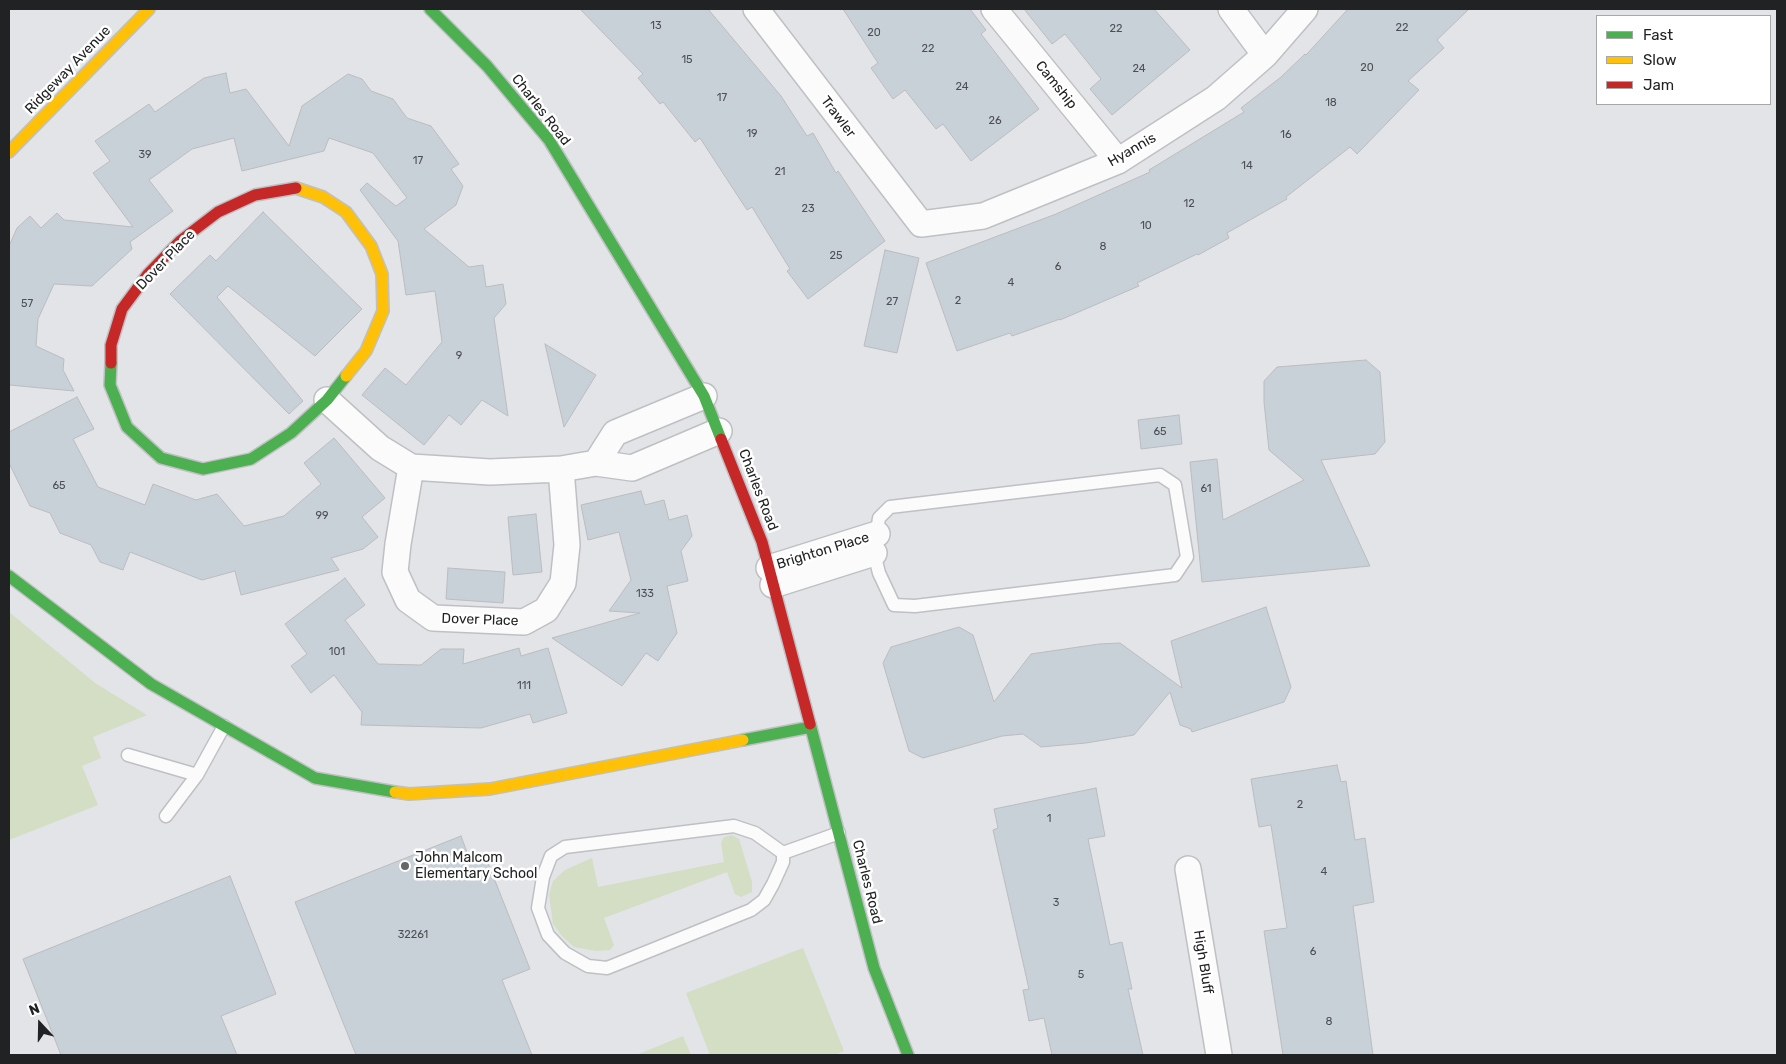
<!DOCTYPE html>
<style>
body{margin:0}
#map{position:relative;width:1786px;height:1064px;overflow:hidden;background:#e2e4e7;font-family:Rubik,sans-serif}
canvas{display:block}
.frame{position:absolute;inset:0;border:10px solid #202223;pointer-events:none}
.legend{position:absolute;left:1596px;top:15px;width:175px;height:90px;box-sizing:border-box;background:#fff;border:1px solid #a6a7a7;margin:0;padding:6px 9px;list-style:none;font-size:15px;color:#202223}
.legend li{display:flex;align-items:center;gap:10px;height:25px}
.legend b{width:25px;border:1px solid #a6a7a7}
.north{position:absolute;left:15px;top:999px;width:50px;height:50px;-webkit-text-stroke:4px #fff;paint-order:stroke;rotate:339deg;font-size:14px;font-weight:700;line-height:20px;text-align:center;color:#202223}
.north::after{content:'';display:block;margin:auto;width:18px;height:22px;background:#202223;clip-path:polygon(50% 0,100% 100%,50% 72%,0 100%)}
</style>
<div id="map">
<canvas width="1786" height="1064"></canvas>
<div class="frame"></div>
<ul class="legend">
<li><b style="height:6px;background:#4caf50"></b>Fast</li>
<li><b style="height:6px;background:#ffc107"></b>Slow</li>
<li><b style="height:6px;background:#c62828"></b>Jam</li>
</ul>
<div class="north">N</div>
</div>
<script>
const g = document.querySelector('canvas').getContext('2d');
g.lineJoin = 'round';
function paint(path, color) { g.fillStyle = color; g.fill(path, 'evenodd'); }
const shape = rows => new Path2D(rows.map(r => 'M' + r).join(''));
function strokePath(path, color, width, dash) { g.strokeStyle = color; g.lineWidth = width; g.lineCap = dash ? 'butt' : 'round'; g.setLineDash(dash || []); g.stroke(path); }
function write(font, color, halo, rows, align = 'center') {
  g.font = font + ' Rubik,sans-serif'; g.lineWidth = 5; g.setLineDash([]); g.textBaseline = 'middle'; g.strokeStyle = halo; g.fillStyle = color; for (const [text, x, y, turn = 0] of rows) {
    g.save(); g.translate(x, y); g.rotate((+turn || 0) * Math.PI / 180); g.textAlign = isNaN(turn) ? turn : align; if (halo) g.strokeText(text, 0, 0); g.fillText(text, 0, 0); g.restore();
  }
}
const green = shape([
 [9,612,95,683,147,715,93,737,101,758,82,766,98,805,9,840],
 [732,835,739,839,752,882,752,892,741,897,735,894,727,872,604,918,614,945,610,950,596,951,574,947,562,936,553,924,549,895,553,881,565,870,592,858,598,887,724,862,721,843,724,837],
 [803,948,844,1051,834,1055,710,1055,686,993],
 [683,1036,691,1055,636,1055]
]);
const building = shape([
 [580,9,708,9,781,96,807,136,813,133,836,173,838,171,885,241,808,299,787,271,790,269,752,207,747,210,700,138,695,142,663,102,660,104,638,78,643,74,580,9],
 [843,9,970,9,986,30,981,34,1039,109,971,161,943,124,936,129,905,90,893,99,871,68,878,63,843,9],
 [1024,9,1154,9,1190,50,1112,115,1090,89,1101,79,1065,34,1052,44,1024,9],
 [1348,9,1469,9,1437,40,1444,48,1408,81,1419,90,1357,154,1350,147,1286,197,1287,199,1227,233,1229,238,1198,255,1197,254,1137,283,1139,286,1060,320,1060,319,1012,336,1010,333,957,351,926,263,1056,214,1150,172,1149,170,1244,112,1241,108,1281,77,1305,54,1306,55,1348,9],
 [226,73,230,93,246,89,289,146,302,106,348,74,362,79,371,91,393,99,407,118,431,126,459,164,451,169,463,186,456,205,424,229,469,267,483,265,486,287,503,284,506,304,494,318,508,416,482,400,461,425,449,415,424,445,362,395,385,368,406,385,442,342,435,291,406,295,398,241,360,190,367,183,396,206,407,198,373,153,329,138,324,151,242,171,234,138,192,149,149,180,173,211,130,242,132,249,92,286,54,284,38,319,36,346,64,359,63,370,74,391,9,385,9,246,17,228,30,216,41,228,57,213,64,220,133,227,93,173,110,161,95,141,149,104,155,112,204,78,226,73],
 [263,212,362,309,315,356,228,286,217,297,303,401,289,414,170,294,210,255,216,261,263,212],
 [885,250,919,258,897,353,864,346,885,250],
 [545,344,596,375,564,427,545,344],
 [1366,360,1380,372,1385,442,1375,454,1321,460,1370,566,1202,582,1190,462,1217,459,1223,520,1304,480,1269,450,1264,402,1264,381,1277,367,1366,360],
 [77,397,94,429,73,439,98,487,145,505,153,484,196,500,217,494,244,526,284,516,321,484,304,463,334,438,385,498,362,517,378,537,363,549,331,558,339,570,241,595,235,571,202,580,130,552,123,570,100,562,91,545,60,533,50,513,30,506,9,463,9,432,77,397],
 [1179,415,1182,444,1141,449,1138,420,1179,415],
 [641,491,645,505,664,500,669,520,687,515,692,536,681,551,688,581,667,586,677,633,658,661,646,653,622,686,552,638,640,613,609,611,631,580,619,532,588,540,581,505,641,491],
 [536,514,542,572,513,575,508,517,536,514],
 [448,568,505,572,503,603,446,599,448,568],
 [345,578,365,605,345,620,378,664,421,665,441,649,464,649,463,664,519,648,521,656,548,648,567,713,533,723,530,714,481,728,361,725,362,712,334,675,311,693,291,666,307,654,285,624,345,578],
 [1266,607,1291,687,1284,702,1192,732,1191,729,1180,725,1170,692,1134,735,1086,743,1041,747,1023,734,1002,736,923,758,909,751,883,663,891,647,959,627,973,635,994,702,1031,654,1099,644,1120,643,1182,688,1171,641,1266,607],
 [1337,765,1341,782,1346,781,1355,840,1365,838,1374,902,1353,906,1373,1055,1283,1055,1264,931,1287,928,1271,825,1259,827,1251,779,1337,765],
 [1096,788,1105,836,1088,839,1110,945,1122,942,1132,989,1128,989,1143,1055,1052,1055,1044,1018,1029,1021,1023,990,1029,989,993,830,998,828,994,809,1096,788],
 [461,836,471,863,486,858,530,969,502,980,532,1055,356,1055,295,902,461,836],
 [230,876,276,994,221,1016,237,1055,61,1055,23,959,230,876]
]);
const lane = shape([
 [1160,475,1175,485,1187,557,1175,575,915,606,894,605,879,573,874,553,879,518,890,507,1160,475],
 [128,755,197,775],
 [166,816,197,775,224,726],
 [734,826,755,833,783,853,783,862,773,884,764,900,751,910,607,968,588,966,565,953,548,935,538,908,543,877,551,856,565,847,734,826],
 [783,853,839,833]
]);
const street = shape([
 [756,9,921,224,983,216,1118,161,1216,98,1265,55,1305,9],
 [994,9,1118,161],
 [1231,9,1265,55],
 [327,400,380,448,411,467,490,472,561,469,596,463,632,468,719,431],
 [596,463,615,433,704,396],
 [411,467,398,544,395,572,408,600,433,618,524,622,546,610,563,583,567,545,561,469],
 [769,568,877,534],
 [773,585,874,553],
 [1188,869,1219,1055]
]);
const fast = shape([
 [430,9,487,66,549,140,704,396,721,439],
 [111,363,110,385,127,427,161,458,203,469,251,459,291,433,327,400,346,376],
 [9,576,151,684,315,778,395,792],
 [810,724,874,968,908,1055],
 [743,740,811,727]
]);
const slow = shape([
 [9,152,149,9],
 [296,188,323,197,346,212,371,246,382,274,383,311,366,351,346,376],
 [395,792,409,794,490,789,743,740]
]);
const jam = shape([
 [111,363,111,345,122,309,148,274,180,241,218,212,255,195,296,188],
 [721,439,762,542,810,724]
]);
const markers = [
 [405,866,5,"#646668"]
];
const numberNames = [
 ["13",656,26],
 ["22",1402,28],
 ["22",1116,29],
 ["20",874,33],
 ["22",928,49],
 ["15",687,60],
 ["20",1367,68],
 ["24",1139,69],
 ["24",962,87],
 ["17",722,98],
 ["18",1331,103],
 ["26",995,121],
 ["19",752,134],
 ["16",1286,135],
 ["39",145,155],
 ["17",418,161],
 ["14",1247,166],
 ["21",780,172],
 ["12",1189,204],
 ["23",808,209],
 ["10",1146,226],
 ["8",1103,247],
 ["25",836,256],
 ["6",1058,267],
 ["4",1011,283],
 ["2",958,301],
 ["27",892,302],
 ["57",27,304],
 ["9",459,356],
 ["65",1160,432],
 ["65",59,486],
 ["61",1206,489],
 ["99",322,516],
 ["133",645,594],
 ["101",337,652],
 ["111",524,686],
 ["2",1300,805],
 ["1",1049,819],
 ["4",1324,872],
 ["3",1056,903],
 ["32261",413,935],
 ["6",1313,952],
 ["5",1081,975],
 ["8",1329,1022]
];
const streetNames = [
 ["Ridgeway Avenue",68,70,-46],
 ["Camship",1056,85,51],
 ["Charles Road",541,110,52],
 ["Trawler",838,117,53],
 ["Hyannis",1132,150,-30],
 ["Dover Place",166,260,-46],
 ["Charles Road",758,490,69],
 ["Brighton Place",823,551,-17],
 ["Dover Place",480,620,2],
 ["Charles Road",867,882,76],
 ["High Bluff",1203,962,81]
];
const poiNames = [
 ["John Malcom",415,858],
 ["Elementary School",415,874]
];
paint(green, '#d3dec4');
paint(building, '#c8d0d8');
strokePath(building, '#bbbcbf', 1);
strokePath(lane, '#bfc0c3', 15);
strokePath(street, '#bfc0c3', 28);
strokePath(fast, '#bfc0c3', 14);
strokePath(slow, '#bfc0c3', 14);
strokePath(jam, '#bfc0c3', 14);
strokePath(lane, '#fbfbfb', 12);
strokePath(street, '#fbfbfb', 25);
strokePath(fast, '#4caf50', 11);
strokePath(slow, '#ffc107', 11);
strokePath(jam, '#c62828', 11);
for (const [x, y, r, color] of markers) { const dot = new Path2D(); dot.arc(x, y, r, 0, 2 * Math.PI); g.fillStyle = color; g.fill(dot); strokePath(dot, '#fff', 2); }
write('11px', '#4d5053', null, numberNames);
write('14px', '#202223', '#fff', streetNames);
write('14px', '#202223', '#fff', poiNames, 'left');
</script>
